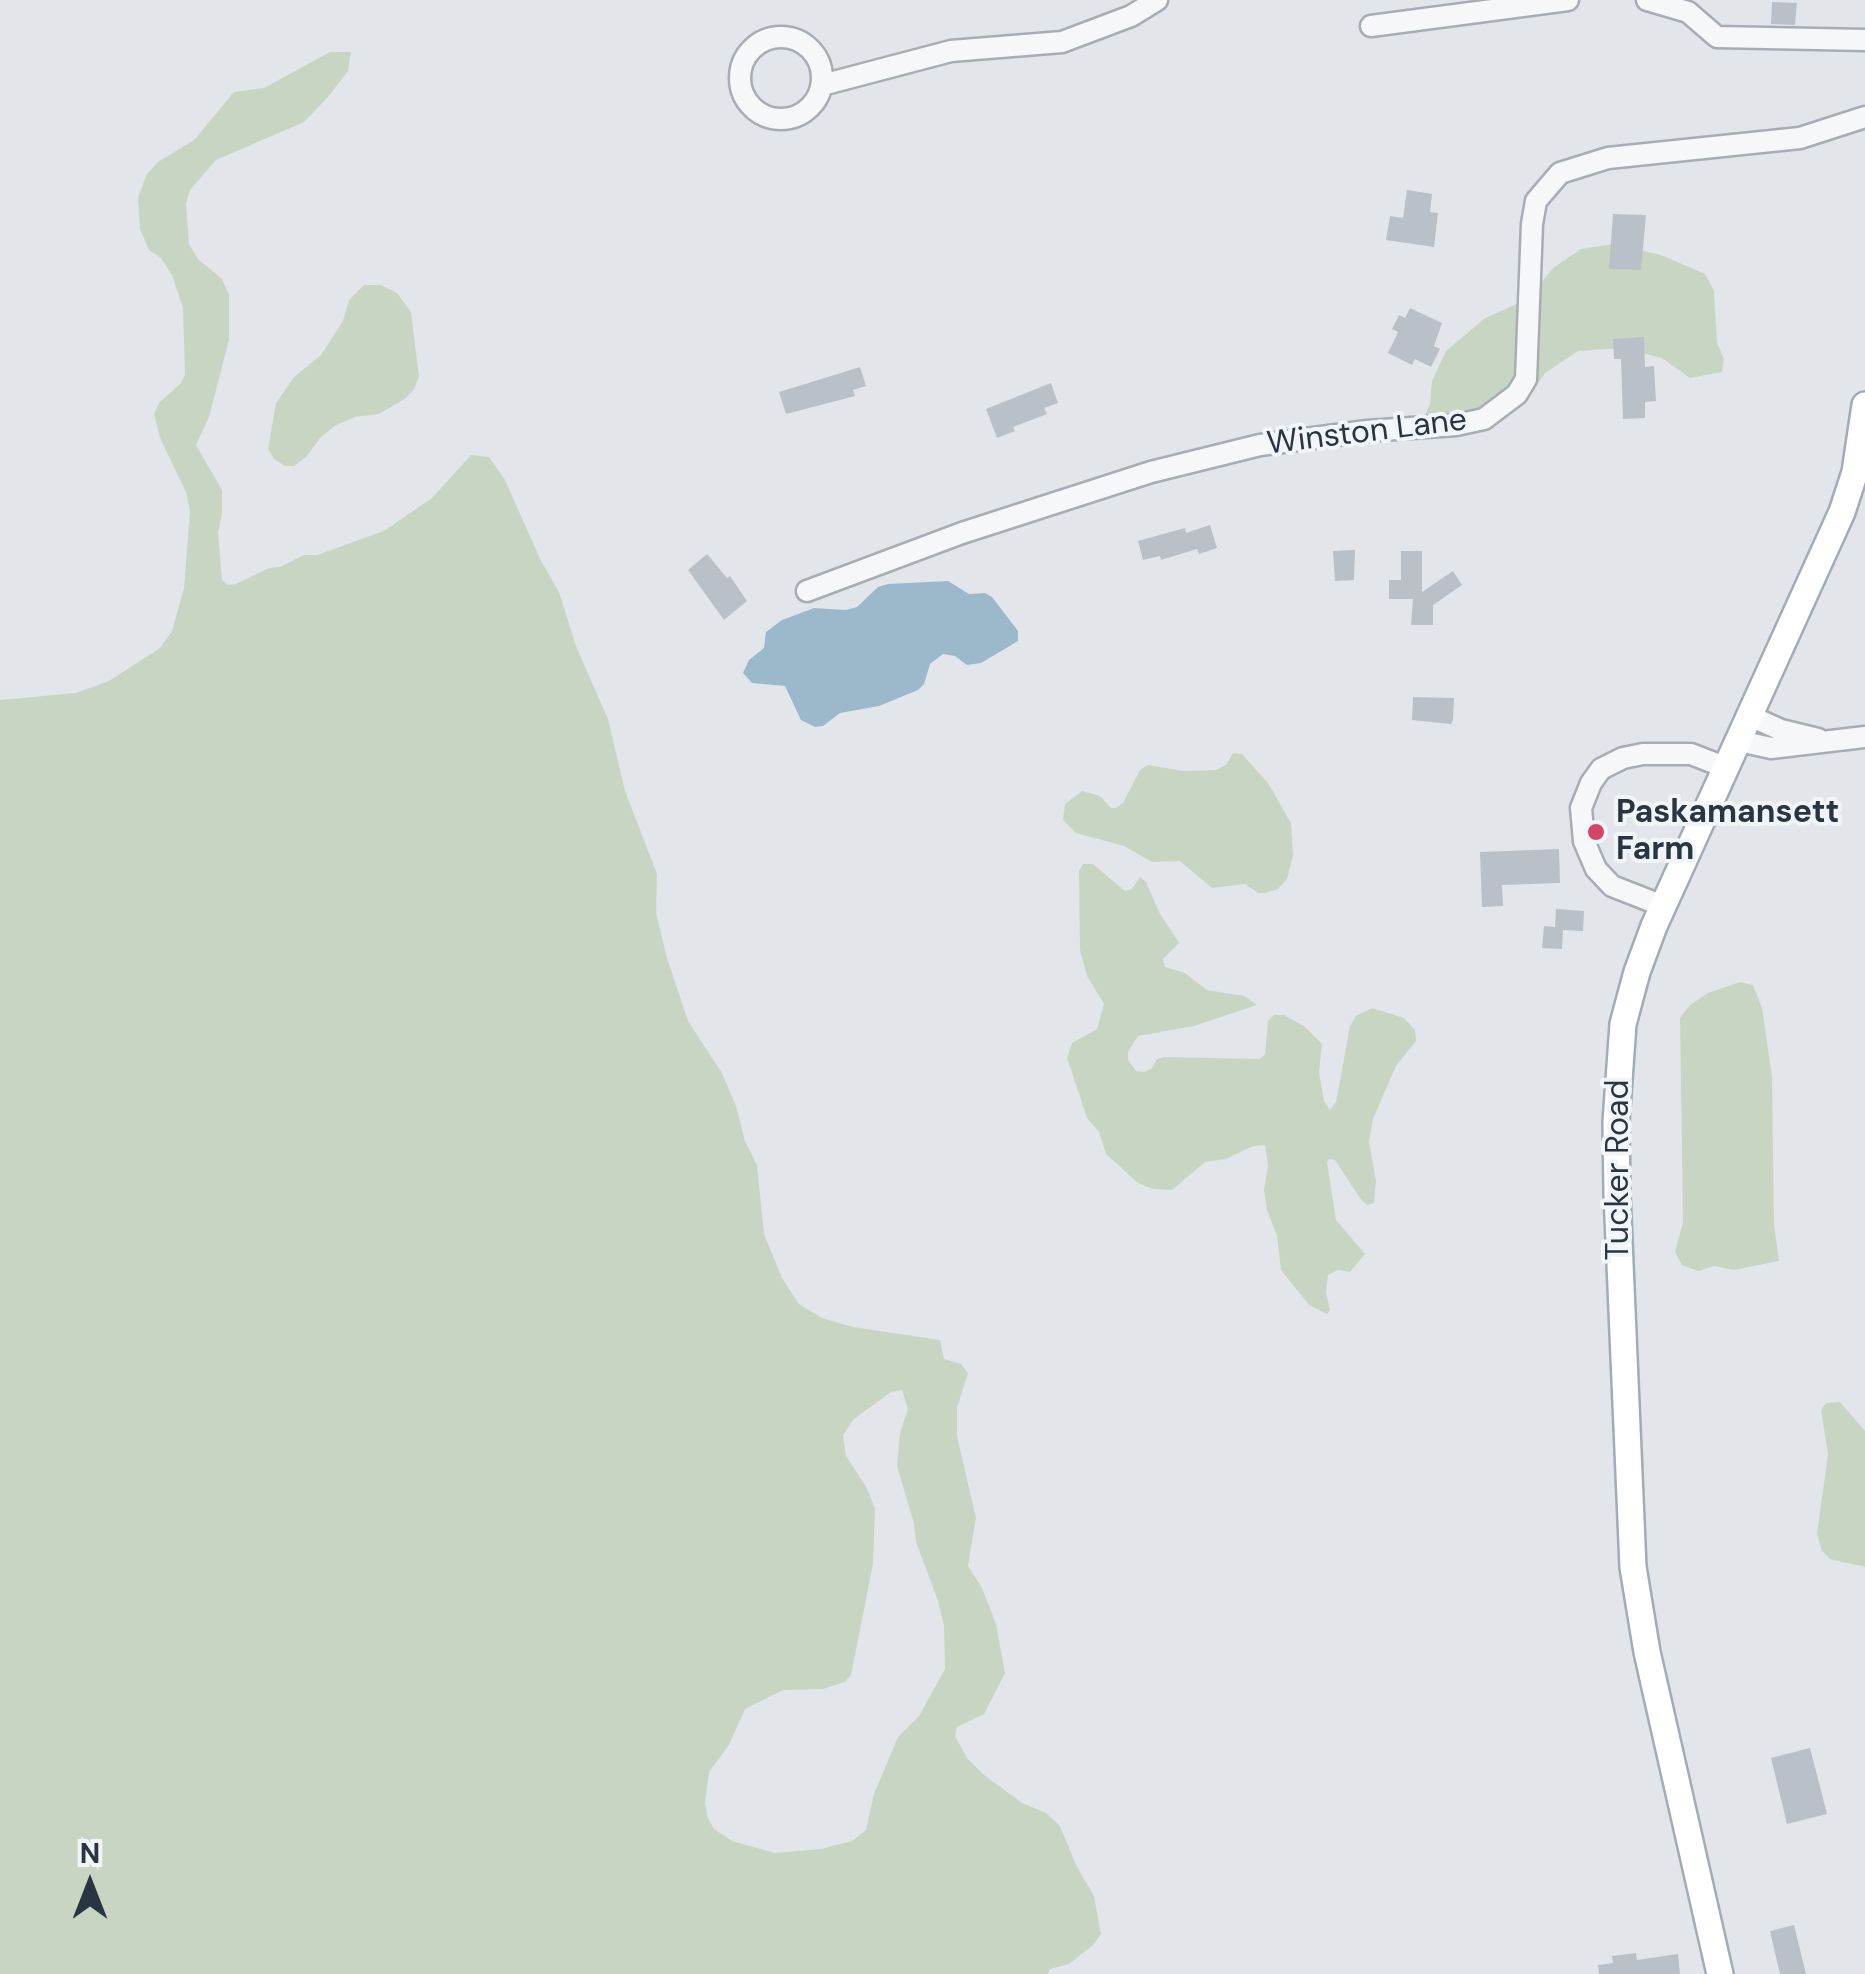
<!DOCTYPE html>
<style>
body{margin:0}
#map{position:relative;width:1865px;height:1974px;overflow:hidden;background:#e2e6eb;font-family:"DM Sans",sans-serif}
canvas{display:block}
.north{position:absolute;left:40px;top:1834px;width:100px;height:100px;-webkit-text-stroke:8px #f2f5f8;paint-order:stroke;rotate:0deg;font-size:28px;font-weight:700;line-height:40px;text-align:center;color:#293543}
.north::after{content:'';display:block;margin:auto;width:35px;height:45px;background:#293543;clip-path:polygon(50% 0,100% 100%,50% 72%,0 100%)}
</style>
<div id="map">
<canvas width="1865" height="1974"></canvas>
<div class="north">N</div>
</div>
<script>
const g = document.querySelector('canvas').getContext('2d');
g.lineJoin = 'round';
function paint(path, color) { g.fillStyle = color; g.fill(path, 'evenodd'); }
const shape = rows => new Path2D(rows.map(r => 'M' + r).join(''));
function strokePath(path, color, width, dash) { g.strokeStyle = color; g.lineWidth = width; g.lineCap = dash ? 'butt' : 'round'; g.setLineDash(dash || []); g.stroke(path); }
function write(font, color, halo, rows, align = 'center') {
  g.font = font + ' "DM Sans",sans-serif'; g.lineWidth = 8; g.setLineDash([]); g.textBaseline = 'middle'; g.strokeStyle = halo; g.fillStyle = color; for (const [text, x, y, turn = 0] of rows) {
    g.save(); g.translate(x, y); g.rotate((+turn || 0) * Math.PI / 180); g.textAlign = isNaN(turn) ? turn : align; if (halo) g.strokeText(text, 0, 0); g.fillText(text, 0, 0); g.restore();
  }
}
const green = shape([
 [330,52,351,52,348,71,328,97,304,122,216,160,190,190,186,204,189,244,198,259,222,279,229,295,229,340,209,417,196,445,222,490,222,514,218,532,222,580,228,585,236,584,269,568,280,567,304,555,317,555,384,531,432,498,471,455,489,457,505,480,541,561,559,592,576,646,608,719,625,791,657,874,656,913,667,958,688,1021,722,1073,736,1106,745,1141,757,1165,764,1234,782,1278,799,1304,822,1318,853,1327,940,1340,944,1359,961,1364,968,1373,957,1408,957,1436,976,1518,968,1566,982,1588,996,1624,1005,1673,984,1714,957,1727,955,1736,967,1758,984,1775,1022,1803,1046,1813,1060,1826,1076,1865,1094,1896,1101,1934,1093,1945,1069,1964,1050,1969,1048,1974,0,1974,0,700,76,693,109,681,160,648,172,631,184,588,190,511,186,492,160,438,154,414,159,403,180,384,185,375,183,308,172,275,161,258,149,250,140,229,138,197,147,174,158,162,194,140,234,92,264,88],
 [902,1390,908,1409,900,1433,897,1466,914,1524,916,1542,938,1601,944,1626,945,1669,919,1716,898,1737,874,1794,866,1830,852,1841,821,1849,775,1853,732,1841,714,1829,708,1818,705,1803,709,1772,729,1745,745,1709,783,1690,823,1689,845,1682,851,1675,873,1564,875,1509,867,1488,846,1456,843,1435,854,1419,891,1392],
 [1613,244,1661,255,1705,274,1714,291,1717,343,1724,359,1722,372,1690,378,1662,358,1623,348,1578,351,1545,373,1524,405,1516,410,1459,410,1436,430,1423,419,1430,404,1432,381,1446,351,1485,318,1528,299,1553,268,1581,249],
 [364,285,381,285,397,293,411,312,419,377,414,389,406,398,379,414,355,417,336,425,321,437,306,457,294,466,285,466,274,459,268,449,276,403,294,377,321,355,343,321,349,300],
 [1233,753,1242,754,1268,783,1291,823,1293,855,1287,879,1278,889,1265,893,1258,893,1245,884,1212,888,1180,861,1152,862,1124,846,1076,833,1063,820,1065,804,1082,791,1100,796,1111,808,1116,808,1123,803,1140,770,1148,765,1184,771,1216,770,1226,765],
 [1083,864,1093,864,1125,891,1132,889,1140,877,1146,882,1159,912,1179,943,1163,959,1165,967,1185,973,1207,990,1244,996,1257,1005,1194,1026,1138,1036,1128,1052,1128,1060,1136,1071,1145,1072,1152,1068,1157,1059,1165,1057,1260,1059,1265,1054,1268,1021,1274,1015,1284,1015,1304,1026,1322,1044,1319,1072,1324,1101,1330,1110,1336,1102,1350,1026,1356,1016,1372,1008,1404,1018,1415,1030,1416,1041,1396,1066,1373,1119,1369,1142,1376,1181,1374,1203,1367,1205,1362,1201,1335,1160,1329,1159,1327,1162,1336,1220,1365,1254,1350,1272,1338,1270,1328,1275,1326,1293,1330,1310,1327,1314,1309,1305,1281,1270,1277,1236,1267,1210,1264,1190,1268,1166,1265,1145,1253,1146,1226,1159,1205,1162,1172,1190,1153,1189,1138,1183,1106,1154,1099,1132,1087,1118,1067,1058,1072,1043,1097,1029,1104,1004,1087,976,1080,950,1079,871],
 [1740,982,1753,985,1762,1008,1772,1076,1774,1225,1779,1261,1734,1270,1714,1266,1698,1271,1682,1265,1675,1252,1683,1222,1680,1018,1690,1005,1708,993],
 [1840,1402,1865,1431,1865,1567,1830,1559,1822,1551,1817,1534,1828,1454,1821,1410,1826,1403]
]);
const water = shape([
 [948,581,969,594,985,593,992,597,1018,631,1018,641,981,663,967,665,955,656,943,654,930,664,924,684,918,690,879,706,840,713,823,726,815,727,801,720,785,686,752,683,743,673,749,660,764,648,766,632,782,620,814,608,846,610,857,607,878,587,888,584]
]);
const building = shape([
 [1772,2,1797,3,1795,25,1771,24],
 [1407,190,1432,194,1430,212,1438,213,1434,247,1386,240,1390,216,1403,218],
 [1613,214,1646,215,1641,270,1609,269],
 [1410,308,1442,323,1434,346,1440,349,1431,367,1415,359,1412,365,1388,353,1398,332,1392,329,1399,315,1405,318],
 [1644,337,1645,367,1654,366,1656,401,1645,402,1645,418,1623,419,1621,359,1614,359,1613,339],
 [860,367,866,386,853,390,855,396,786,414,779,392],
 [1051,383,1058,403,1044,408,1047,414,1013,427,1015,431,997,438,986,409],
 [1210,525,1217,548,1199,554,1197,549,1161,560,1160,556,1143,560,1138,541,1185,528,1186,533],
 [1355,550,1354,580,1335,581,1333,551],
 [1401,551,1422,551,1422,592,1453,571,1462,585,1433,605,1433,625,1411,625,1413,599,1389,599,1389,580,1401,580],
 [707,554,727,578,730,576,747,601,724,620,688,570],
 [1413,697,1454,698,1453,720,1451,724,1412,720],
 [1559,849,1560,883,1502,885,1503,906,1482,907,1480,852],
 [1556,909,1584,911,1583,931,1563,930,1562,949,1542,948,1544,926,1555,927],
 [1810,1748,1827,1814,1787,1824,1771,1758],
 [1794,1925,1806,1974,1780,1974,1770,1931],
 [1636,1953,1637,1960,1678,1954,1680,1974,1599,1974,1598,1965,1613,1963,1612,1956]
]);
const minor = shape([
 [1647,0,1688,12,1717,37,1865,40],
 [1371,26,1568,0],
 '740 78a41 41 0 1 1 82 0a41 41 0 1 1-82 0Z',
 [822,85,951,51,1062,42,1131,16,1157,0],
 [807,591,962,533,1151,472,1260,445,1367,431,1456,425,1484,419,1517,394,1526,379,1532,224,1536,201,1560,173,1608,158,1800,138,1865,117],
 [1750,716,1781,730,1818,739],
 [1739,741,1771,748,1865,737],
 [1663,906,1612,886,1596,869,1584,841,1581,808,1591,783,1601,769,1623,758,1643,754,1691,754,1727,768]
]);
const major = shape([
 [1720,1974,1647,1652,1633,1567,1617,1194,1616,1122,1623,1024,1637,972,1654,926,1842,512,1855,472,1865,405]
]);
const markers = [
 [1596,832,10,"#d24568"]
];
const streetNames = [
 ["Winston Lane",1367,433,-7],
 ["Tucker Road",1620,1170,-90]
];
const poiNames = [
 ["Paskamansett",1616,814],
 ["Farm",1616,851]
];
paint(green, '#c9d5c3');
paint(water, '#9cb8cb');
paint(building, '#b9c0c8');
strokePath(minor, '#a7adb5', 25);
strokePath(major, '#a1acb7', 30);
strokePath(minor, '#f5f7f9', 20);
strokePath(major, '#fff', 25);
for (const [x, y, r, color] of markers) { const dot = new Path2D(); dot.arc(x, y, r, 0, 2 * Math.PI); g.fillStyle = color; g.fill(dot); strokePath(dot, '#f2f5f8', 4); }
write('32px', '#293543', '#f2f5f8', streetNames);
write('bold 32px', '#293543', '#f2f5f8', poiNames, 'left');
</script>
